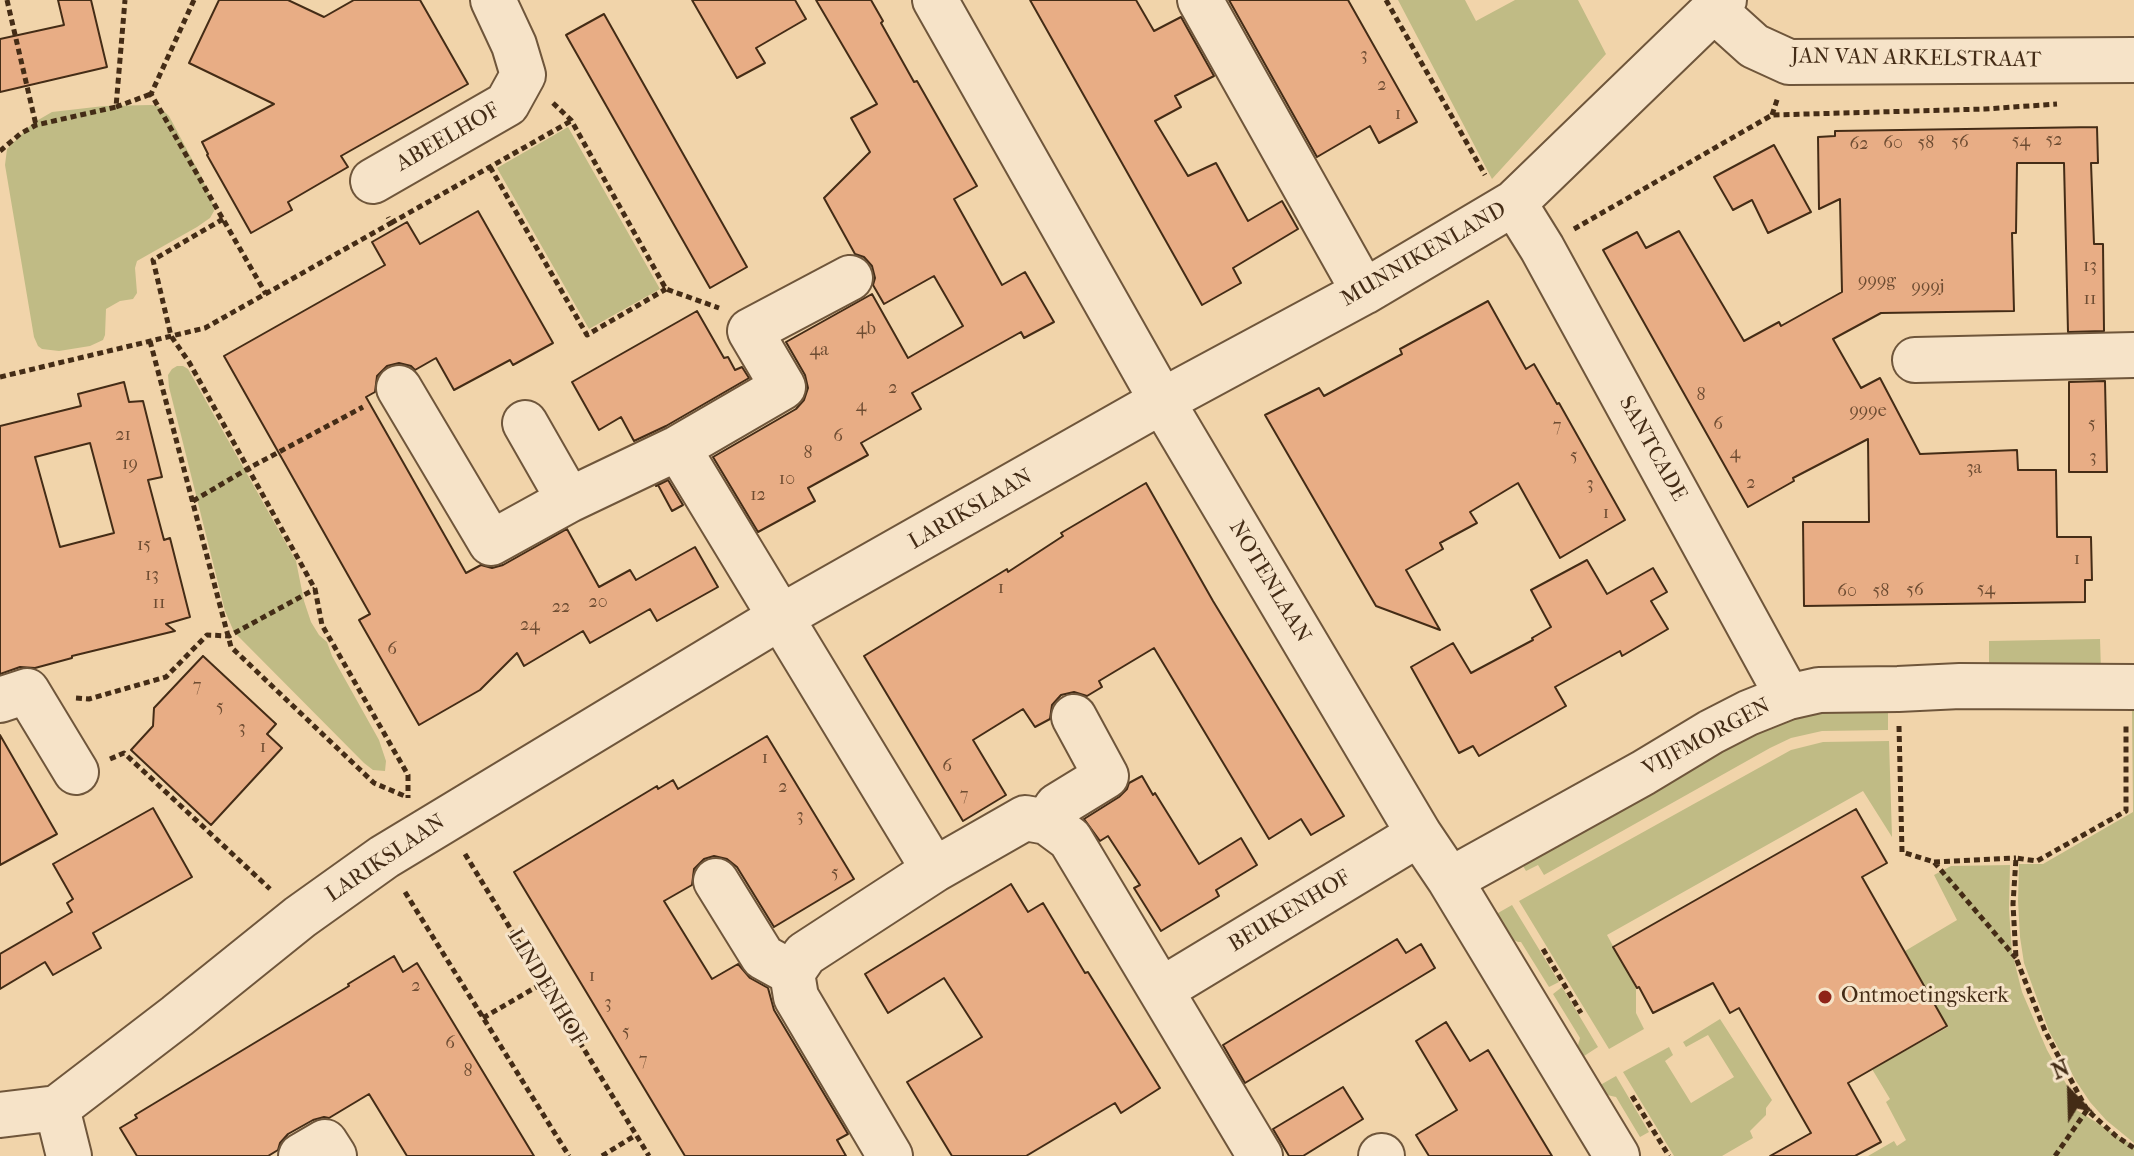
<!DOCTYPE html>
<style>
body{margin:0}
#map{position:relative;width:2134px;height:1156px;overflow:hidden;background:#f1d4aa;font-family:"IM FELL French Canon",serif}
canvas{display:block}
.north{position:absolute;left:2030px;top:1052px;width:80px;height:80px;-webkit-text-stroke:6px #f6e3c8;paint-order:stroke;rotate:337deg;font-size:22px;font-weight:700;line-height:32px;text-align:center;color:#442c16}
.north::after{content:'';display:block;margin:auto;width:28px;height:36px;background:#442c16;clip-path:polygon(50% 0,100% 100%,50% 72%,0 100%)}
</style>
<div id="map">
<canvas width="2134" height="1156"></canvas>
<div class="north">N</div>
</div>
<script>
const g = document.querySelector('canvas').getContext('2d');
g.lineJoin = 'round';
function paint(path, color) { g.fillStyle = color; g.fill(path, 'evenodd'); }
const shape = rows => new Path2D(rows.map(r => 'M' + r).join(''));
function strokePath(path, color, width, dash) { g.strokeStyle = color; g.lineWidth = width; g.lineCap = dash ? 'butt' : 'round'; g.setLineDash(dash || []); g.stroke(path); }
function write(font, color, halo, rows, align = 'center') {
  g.font = font + ' "IM FELL French Canon",serif'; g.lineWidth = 6; g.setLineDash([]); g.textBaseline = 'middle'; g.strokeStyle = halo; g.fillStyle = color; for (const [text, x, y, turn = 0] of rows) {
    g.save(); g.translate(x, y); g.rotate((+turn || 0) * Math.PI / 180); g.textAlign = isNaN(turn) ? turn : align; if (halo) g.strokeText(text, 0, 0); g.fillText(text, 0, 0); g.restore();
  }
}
const green = shape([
 [1398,0,1465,0,1476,21,1515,0,1578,0,1606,54,1492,179],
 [151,105,158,106,169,116,201,176,212,201,214,211,210,218,197,227,137,261,135,268,137,293,133,299,120,301,106,309,105,335,103,340,90,346,59,351,42,349,38,346,34,337,5,165,7,149,33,123,52,112,104,106],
 [568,127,660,289,589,329,497,168],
 [177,366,183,366,188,369,296,561,304,601,311,622,319,635,327,642,332,656,379,740,386,761,385,771,373,770,364,763,234,632,225,611,169,387,168,375,172,369],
 [2100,639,2101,671,1989,673,1989,641],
 [1888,703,1888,730,1822,731,1791,738,1770,748,1544,875,1538,865,1526,871,1520,861,1774,716],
 [2132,708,2134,708,2134,1143,2106,1120,2090,1102,2076,1081,2049,1031,2024,963,2020,937,2018,901,2019,864,2043,864,2133,812],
 [1889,741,1892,837,1863,791,1607,935,1636,988,1636,1013,1644,1029,1609,1049,1519,901,1791,750,1823,742],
 [2010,865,2009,909,2012,952,2022,992,2047,1050,2073,1096,2075,1109,2134,1146,2134,1156,1868,1156,1894,1141,1897,1146,1906,1140,1886,1102,1890,1099,1872,1069,1948,1027,1905,951,1957,920,1934,875,1951,866],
 [1512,905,1559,982,1549,987,1521,942,1518,942,1501,934,1491,917],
 [1562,987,1598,1047,1578,1060,1575,1056,1580,1038,1553,994],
 [1720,1019,1772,1100,1766,1108,1766,1115,1750,1131,1753,1138,1722,1156,1674,1156,1623,1072,1669,1047,1673,1055,1665,1061,1691,1103,1734,1077,1708,1035,1686,1047,1683,1042],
 [1616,1076,1649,1132,1640,1137,1616,1097,1598,1093,1595,1088]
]);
const building = shape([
 [58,0,91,0,107,67,0,92,0,39,64,25,58,0],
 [219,0,288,0,324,17,354,0,420,0,468,84,341,156,348,167,288,202,292,210,251,233,207,155,208,154,202,142,274,104,189,63,219,0],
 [692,0,795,0,806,19,756,48,765,63,737,78,692,0],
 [816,0,871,0,883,21,881,23,914,82,917,81,977,186,954,199,1002,285,1025,272,1054,322,1024,338,1021,332,912,393,921,409,861,443,868,455,808,488,815,501,758,532,713,457,796,409,804,400,808,388,805,375,786,342,872,294,908,358,963,326,934,276,884,304,873,285,875,278,872,266,864,257,855,254,824,198,870,152,851,118,877,104,816,0],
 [1030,0,1136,0,1154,31,1181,17,1214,76,1175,96,1181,107,1155,121,1188,176,1216,163,1248,221,1282,201,1298,229,1233,268,1241,283,1202,305,1030,0],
 [1229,0,1348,0,1417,122,1379,143,1370,126,1317,157,1229,0],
 [604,14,747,267,710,288,566,35,604,14],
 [2097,127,2098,163,2091,163,2094,244,2103,244,2104,331,2068,332,2064,163,2017,163,2016,233,2012,233,2014,311,1881,313,1833,339,1861,388,1880,378,1920,454,2017,450,2018,470,2056,470,2057,537,2091,537,2092,580,2085,580,2085,602,1804,606,1803,522,1869,522,1868,439,1793,478,1794,481,1748,507,1603,250,1637,232,1646,248,1679,231,1744,341,1779,322,1781,326,1842,292,1840,199,1819,209,1818,137,1835,136,1835,131,2097,127],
 [1774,145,1811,212,1768,233,1752,200,1733,210,1714,177,1774,145],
 [478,211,553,343,513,365,510,360,454,390,436,358,415,370,411,366,399,363,387,366,377,376,375,392,366,397,466,573,481,565,492,568,503,565,567,529,599,587,630,570,636,580,695,547,718,587,657,621,650,609,590,643,583,631,524,666,517,653,480,690,419,725,359,620,370,614,224,356,385,265,372,242,407,222,420,244,478,211],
 [1488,301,1526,369,1534,364,1557,404,1559,403,1625,520,1560,558,1518,483,1470,512,1477,523,1440,543,1443,549,1406,570,1440,630,1376,606,1265,415,1319,388,1324,396,1402,354,1400,349,1488,301],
 [697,311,724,358,728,357,735,370,742,367,749,378,666,426,634,441,621,417,599,430,572,382,697,311],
 [2105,381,2107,472,2069,472,2069,382,2105,381],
 [124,382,129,402,143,401,162,477,148,480,164,540,170,538,190,617,166,624,175,631,72,656,72,658,35,668,20,667,0,674,0,426,81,406,78,394,124,382],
 [90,443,114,533,60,547,35,457,90,443],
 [668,480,683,505,672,511,658,485,656,486,668,480],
 [1146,483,1213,601,1344,816,1311,835,1301,819,1269,839,1154,648,1099,681,1102,687,1087,696,1074,692,1061,695,1052,705,1050,719,1035,727,1023,709,973,740,1006,795,963,821,864,656,1007,569,1008,572,1063,536,1061,533,1146,483],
 [1587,560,1607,594,1653,568,1667,592,1651,601,1668,629,1622,656,1620,651,1555,687,1566,706,1479,756,1473,746,1459,753,1411,667,1453,643,1471,673,1533,640,1532,638,1551,627,1531,590,1587,560],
 [203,656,276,724,267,734,282,748,211,825,131,750,153,726,154,708,203,656],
 [0,735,57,834,0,865,0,735],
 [767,736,854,879,774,927,737,867,727,859,714,856,704,859,694,869,692,885,664,901,712,979,738,964,750,978,768,988,774,1010,848,1134,837,1140,846,1156,685,1156,514,872,657,786,658,789,673,780,678,789,767,736],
 [1142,776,1153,795,1155,793,1199,864,1241,838,1257,865,1216,890,1219,896,1161,931,1134,888,1140,885,1108,836,1100,841,1084,819,1119,797,1127,789,1129,783,1142,776],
 [153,808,192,877,93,933,101,948,53,975,45,962,0,989,0,954,72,912,67,903,73,899,53,864,153,808],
 [1856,809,1887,863,1862,877,1947,1026,1848,1083,1881,1142,1855,1156,1770,1156,1811,1133,1739,1008,1730,1013,1713,983,1653,1013,1639,987,1637,988,1613,947,1856,809],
 [1011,884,1028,912,1043,903,1085,973,1088,972,1160,1088,1121,1113,1115,1103,1026,1156,952,1156,907,1082,982,1037,944,978,888,1013,865,974,1011,884],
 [1397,939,1406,953,1421,944,1435,968,1245,1083,1223,1045,1397,939],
 [394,956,403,972,417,963,534,1156,407,1156,369,1094,329,1118,324,1117,313,1120,288,1134,280,1143,278,1150,268,1156,137,1156,120,1128,137,1118,135,1115,349,986,348,984,394,956],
 [1446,1022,1470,1061,1488,1050,1552,1156,1429,1156,1416,1135,1457,1110,1416,1041,1446,1022],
 [1343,1087,1363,1119,1303,1156,1289,1156,1273,1129,1343,1087]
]);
const path = shape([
 [7,0,36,125],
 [194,0,151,94,266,294],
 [1386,0,1485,175],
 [553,103,571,120,666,289,719,308],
 [116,107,151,94],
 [1772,115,1778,97],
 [0,151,20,134,36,125,116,107,125,0],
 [490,167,587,335,666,289],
 [223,219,153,260,171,336,189,362,315,589,322,625,408,775,408,798],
 [391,223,571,121],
 [1574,229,1772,115,1985,109,2057,104],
 [150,341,231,647,374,783,407,797],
 [0,377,205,328,391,223,388,217],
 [193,501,249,468,363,407],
 [76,698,89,699,166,677,207,635,229,636,315,589],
 [1899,726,1902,852,1934,862,2016,958],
 [110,759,124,753,270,889],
 [465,854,649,1156],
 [1934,862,2016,858],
 [405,892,569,1156],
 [1543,949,1581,1013],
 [483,1018,543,983],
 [1632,1096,1669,1156],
 [2087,1110,2045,1031,2016,958,2013,904,2016,858,2037,861,2126,811,2126,724],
 [602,1156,636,1135],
 [2055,1156,2087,1110,2116,1136,2134,1148]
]);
const minor = shape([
 [935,0,1162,401,1419,834,1450,880,1617,1156],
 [1200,0,1364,292],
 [1714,10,1754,46,1789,62,2134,60],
 [373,181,507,104,523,75,514,45,493,0],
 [1514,203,1542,248,1788,697],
 [1915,360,2134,355],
 [399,388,491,543,569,500],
 [525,423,569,500,678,448,783,387,750,331,850,278],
 [678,448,934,870],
 [0,700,27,691,76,772],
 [1047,822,1057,806,1106,776,1074,717],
 [1450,880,1643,773,1711,732,1748,713,1788,697,1819,690,1898,689,1960,686,2134,687],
 [716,881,763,957,792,973],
 [1161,990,1419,834],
 [0,1115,57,1108],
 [69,1156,57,1108,177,1016,300,917,384,857,779,618,1162,401,1364,292,1514,203,1724,0],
 [301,1156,325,1142,334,1156],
 [890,1156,796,997,792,973,805,954,934,870,1025,818,1047,822,1070,839,1260,1156],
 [1381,1156,1382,1156]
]);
const markers = [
 [1825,997,8,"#8f2418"]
];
const numberNames = [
 ["3",1364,56],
 ["2",1382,86],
 ["1",1398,115],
 ["52",2054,141],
 ["54",2021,142],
 ["56",1960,143],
 ["60",1893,144],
 ["58",1926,144],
 ["62",1859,145],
 ["13",2090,267],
 ["999g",1877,282],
 ["999j",1928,288],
 ["11",2090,300],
 ["4b",866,330],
 ["4a",819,351],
 ["2",893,389],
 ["8",1701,396],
 ["4",861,407],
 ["999e",1868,412],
 ["6",1718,425],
 ["5",2092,425],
 ["7",1557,427],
 ["21",123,436],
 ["6",838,437],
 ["8",808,454],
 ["4",1735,454],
 ["5",1574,457],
 ["3",2093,458],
 ["19",130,465],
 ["3a",1974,469],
 ["10",787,480],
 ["2",1751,484],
 ["3",1590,485],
 ["12",758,496],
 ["1",1606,514],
 ["15",144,546],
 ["1",2077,560],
 ["13",152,576],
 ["1",1001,589],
 ["54",1986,590],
 ["56",1915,591],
 ["60",1847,592],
 ["58",1881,592],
 ["20",598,603],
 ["11",159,604],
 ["22",561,608],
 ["24",530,626],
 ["6",392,650],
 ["7",197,687],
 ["5",220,708],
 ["3",242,729],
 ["1",263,748],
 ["1",765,759],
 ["6",947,767],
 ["2",783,788],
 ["7",964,796],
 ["3",800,817],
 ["5",835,874],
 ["1",592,977],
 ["2",416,987],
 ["3",608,1004],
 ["5",626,1033],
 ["6",450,1044],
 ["7",643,1061],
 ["8",468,1072]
];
const streetNames = [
 ["JAN VAN ARKELSTRAAT",1916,59,1],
 ["ABEELHOF",448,138,-30],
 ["MUNNIKENLAND",1424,255,-30],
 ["SANTCADE",1652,449,61],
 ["LARIKSLAAN",971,510,-30],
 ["NOTENLAAN",1269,582,59],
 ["VIJFMORGEN",1707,738,-28],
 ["LARIKSLAAN",386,859,-34],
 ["BEUKENHOF",1290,912,-31],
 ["LINDENHOF",546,988,59]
];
const poiNames = [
 ["Ontmoetingskerk",1841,997]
];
paint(green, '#c0bb85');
paint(building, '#e8ad85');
strokePath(building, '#442c16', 2);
strokePath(minor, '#6f563b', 48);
strokePath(path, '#442c16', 5, [6, 4]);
strokePath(minor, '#f6e3c8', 44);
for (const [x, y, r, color] of markers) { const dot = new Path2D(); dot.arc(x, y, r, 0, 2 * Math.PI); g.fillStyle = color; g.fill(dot); strokePath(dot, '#f6e3c8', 3); }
write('18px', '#6d4c32', null, numberNames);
write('22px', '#442c16', '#f6e3c8', streetNames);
write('22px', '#442c16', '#f6e3c8', poiNames, 'left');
</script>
